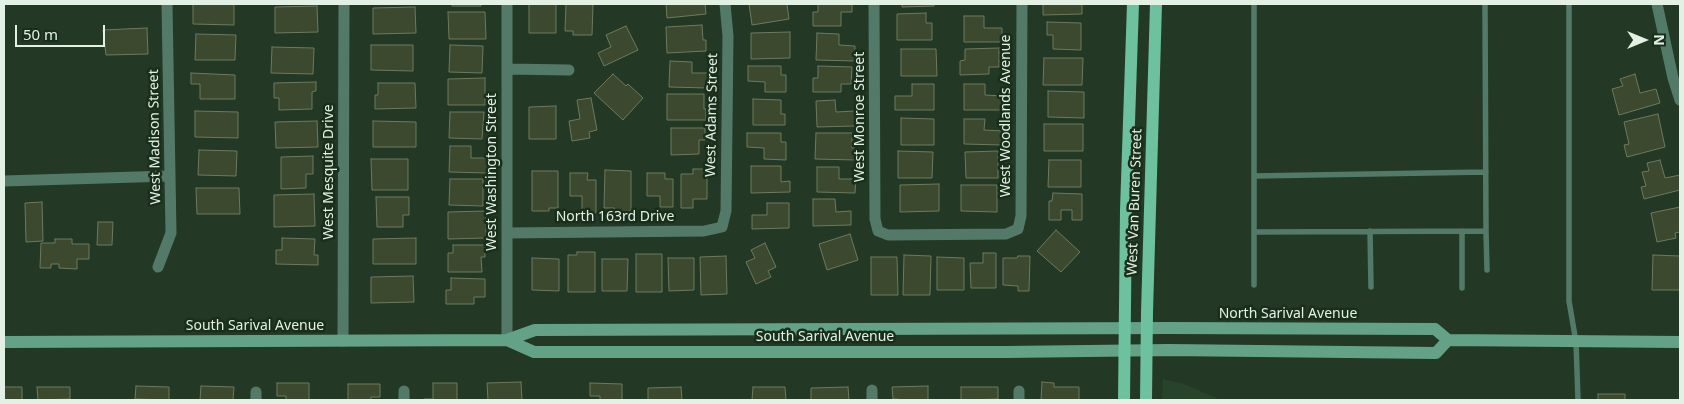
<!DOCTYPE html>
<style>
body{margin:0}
#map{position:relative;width:1684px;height:404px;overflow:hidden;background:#233925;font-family:"Noto Sans",sans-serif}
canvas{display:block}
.frame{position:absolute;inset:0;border:5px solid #e3f1e4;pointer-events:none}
.north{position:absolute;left:1619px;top:15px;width:50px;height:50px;-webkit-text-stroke:4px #192f1b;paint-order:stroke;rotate:90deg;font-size:14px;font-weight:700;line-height:20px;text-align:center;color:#e3f1e4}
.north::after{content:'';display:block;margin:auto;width:18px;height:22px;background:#e3f1e4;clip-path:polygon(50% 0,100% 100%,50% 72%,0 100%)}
.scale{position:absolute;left:15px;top:25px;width:90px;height:22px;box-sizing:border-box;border:2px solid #e3f1e4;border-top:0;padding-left:6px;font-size:15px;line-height:18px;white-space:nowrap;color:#e3f1e4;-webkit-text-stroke:4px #192f1b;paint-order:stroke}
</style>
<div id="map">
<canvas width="1684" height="404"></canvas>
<div class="frame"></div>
<div class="north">N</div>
<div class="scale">50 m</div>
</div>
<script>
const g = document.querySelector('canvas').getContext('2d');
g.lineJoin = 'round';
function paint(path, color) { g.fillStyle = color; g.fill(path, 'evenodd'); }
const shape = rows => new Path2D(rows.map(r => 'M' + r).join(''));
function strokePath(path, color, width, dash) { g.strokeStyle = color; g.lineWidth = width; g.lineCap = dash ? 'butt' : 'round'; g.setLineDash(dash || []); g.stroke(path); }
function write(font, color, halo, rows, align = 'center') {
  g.font = font + ' "Noto Sans",sans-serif'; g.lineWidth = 5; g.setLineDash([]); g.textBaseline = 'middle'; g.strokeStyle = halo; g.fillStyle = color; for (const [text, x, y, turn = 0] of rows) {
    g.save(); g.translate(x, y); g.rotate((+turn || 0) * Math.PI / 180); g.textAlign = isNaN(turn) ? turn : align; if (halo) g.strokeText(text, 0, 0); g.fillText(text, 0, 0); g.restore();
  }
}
const built = shape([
 [1163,379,1184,384,1221,400,1162,400]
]);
const building = shape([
 [193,4,234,4,234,25,193,24,193,4],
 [452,4,481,4,481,6,452,6,452,4],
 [529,4,556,4,556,33,529,33,529,4],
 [566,4,593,4,592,35,573,35,573,31,565,31,566,4],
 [666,4,705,4,706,14,667,18,666,4],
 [749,4,787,4,789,19,752,25,749,4],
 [818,4,852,4,852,12,841,12,841,26,813,26,813,12,818,12,818,4],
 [902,4,934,4,934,6,902,7,902,4],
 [1043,4,1082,4,1082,14,1043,15,1043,4],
 [317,6,318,32,275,33,275,7,317,6],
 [415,7,416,33,373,34,373,8,415,7],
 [448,12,485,12,486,39,449,39,448,12],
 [926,13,926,23,932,23,932,40,897,40,897,14,926,13],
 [964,16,984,16,984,28,1002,28,1002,42,964,42,964,16],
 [1047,22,1081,23,1081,50,1053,49,1053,35,1047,35,1047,22],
 [702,25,703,40,706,40,706,51,667,53,666,27,702,25],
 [626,26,638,50,604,66,598,53,611,47,606,35,626,26],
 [147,28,148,54,106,55,103,30,147,28],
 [790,32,790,58,751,59,751,33,790,32],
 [817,33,839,34,839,45,855,46,855,61,816,60,817,33],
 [196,34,236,35,235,60,195,60,196,34],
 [371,45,413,45,413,71,371,70,371,45],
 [450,45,483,46,482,73,449,72,450,45],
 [272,47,314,48,313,74,271,73,272,47],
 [999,48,999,67,989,67,989,74,960,75,960,61,965,60,965,49,999,48],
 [901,49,936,49,937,76,901,76,901,49],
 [1044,58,1083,58,1082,85,1043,85,1044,58],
 [670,61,692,62,692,73,708,73,708,88,669,87,670,61],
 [748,66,781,66,781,75,786,75,786,92,765,92,765,82,748,81,748,66],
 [818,66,852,67,851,84,841,84,841,92,813,92,813,78,818,78,818,66],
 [191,73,235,75,235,99,200,99,200,84,191,84,191,73],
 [613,74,626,86,628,84,643,98,623,120,594,93,613,74],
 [1635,74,1640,93,1656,89,1660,103,1619,115,1612,89,1623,86,1620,79,1635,74],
 [485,78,485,105,448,105,448,79,485,78],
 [316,82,316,91,312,92,312,109,279,110,279,98,274,98,274,83,316,82],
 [378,83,415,83,416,108,375,109,375,95,378,95,378,83],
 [912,84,934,84,934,110,895,110,895,96,912,96,912,84],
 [964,84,985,84,985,95,1003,96,1002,110,964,110,964,84],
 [1048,91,1084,92,1084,118,1048,117,1048,91],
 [667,94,704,94,704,109,706,109,706,120,667,120,667,94],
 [591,98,597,130,589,132,590,138,572,141,569,121,580,119,577,100,591,98],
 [753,99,781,100,781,114,785,114,785,125,753,125,753,99],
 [835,100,836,112,855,111,855,126,817,127,816,101,835,100],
 [556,106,556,139,529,139,529,107,556,106],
 [195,111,238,112,238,138,195,137,195,111],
 [450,112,484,112,482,139,449,138,450,112],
 [1658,114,1665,147,1627,157,1624,145,1629,144,1624,122,1658,114],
 [901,118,934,119,934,145,901,145,901,118],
 [964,119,985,119,984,130,1003,131,1003,145,964,144,964,119],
 [317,121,318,147,276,148,275,122,317,121],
 [373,121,416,122,416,147,373,147,373,121],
 [1044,124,1083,124,1083,151,1044,151,1044,124],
 [671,128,705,128,705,140,699,140,699,154,671,155,671,128],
 [747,133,781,133,781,142,786,142,786,160,764,159,764,148,747,147,747,133],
 [816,133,852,133,852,148,855,148,855,160,815,159,816,133],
 [450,146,471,146,471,158,489,158,488,173,449,172,450,146],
 [199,150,237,151,236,176,198,175,199,150],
 [898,151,933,152,932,178,898,178,898,151],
 [998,151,998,178,966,178,965,152,998,151],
 [313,156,313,174,306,174,306,188,281,189,281,157,313,156],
 [371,159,408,159,408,190,372,190,371,159],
 [1049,160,1081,160,1081,187,1048,187,1049,160],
 [1660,160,1665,178,1680,175,1680,190,1644,199,1641,187,1646,186,1642,172,1649,171,1647,163,1660,160],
 [751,166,781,166,781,182,790,181,790,192,751,193,751,166],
 [817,167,839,167,839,179,856,179,855,193,817,192,817,167],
 [693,169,707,169,707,199,693,199,693,208,681,208,681,174,693,174,693,169],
 [605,170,631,171,631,211,614,211,614,208,604,208,605,170],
 [532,171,558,171,558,208,549,208,549,211,532,211,532,171],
 [570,173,588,173,587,180,596,180,596,213,582,213,582,196,570,196,570,173],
 [647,173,665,173,665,179,673,179,673,207,660,207,660,196,647,196,647,173],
 [450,179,483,179,483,206,449,205,450,179],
 [939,184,939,211,900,212,900,185,939,184],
 [961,185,997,185,997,212,961,211,961,185],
 [196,188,239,188,240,214,197,214,196,188],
 [1053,193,1082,194,1082,220,1072,220,1072,210,1061,210,1061,220,1049,220,1049,201,1052,201,1053,193],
 [314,194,315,226,274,227,274,195,314,194],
 [376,197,409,197,409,215,403,215,403,227,377,227,376,197],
 [813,199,835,199,836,212,851,211,851,225,813,226,813,199],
 [42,202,43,241,26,242,25,203,42,202],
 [767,203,789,203,789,228,752,229,752,215,767,215,767,203],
 [1680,207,1680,232,1675,233,1676,238,1657,242,1651,213,1680,207],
 [486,211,486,238,448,239,448,212,486,211],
 [98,222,113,222,112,245,97,245,98,222],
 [1056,230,1080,252,1061,272,1037,251,1056,230],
 [850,234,858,260,827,270,819,244,850,234],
 [282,238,315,239,314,255,318,255,318,265,276,264,276,250,282,250,282,238],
 [416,238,416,264,373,264,373,239,416,238],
 [55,239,72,239,72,244,89,244,89,259,77,259,77,269,59,268,59,264,51,264,51,268,40,268,41,243,55,243,55,239],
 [765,243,776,267,768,271,771,277,756,284,746,262,755,258,751,250,765,243],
 [453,245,485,245,485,257,481,257,482,272,448,272,448,253,453,253,453,245],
 [577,252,595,252,595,292,568,292,568,255,577,255,577,252],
 [983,253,996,253,996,288,971,288,970,263,983,263,983,253],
 [636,254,662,254,662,292,636,292,636,254],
 [904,255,931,256,930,295,903,295,904,255],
 [1653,255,1680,256,1680,290,1652,290,1653,255],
 [726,256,727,294,701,295,700,257,726,256],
 [1018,256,1030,256,1029,291,1018,291,1018,286,1003,285,1003,258,1017,258,1018,256],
 [871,257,897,257,898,295,871,295,871,257],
 [937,257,964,258,964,290,937,290,937,257],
 [532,258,559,259,559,291,532,290,532,258],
 [668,258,694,258,694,290,669,291,668,258],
 [602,259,628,259,627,291,602,291,602,259],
 [413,276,414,302,371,303,371,277,413,276],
 [451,278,485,279,485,297,474,297,474,304,446,304,446,290,451,290,451,278],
 [521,382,522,400,488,400,487,383,521,382],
 [1042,382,1054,383,1054,387,1079,387,1079,400,1041,400,1042,382],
 [277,383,309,383,309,400,286,400,286,396,277,396,277,383],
 [433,383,457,383,457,400,424,400,424,399,433,399,433,383],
 [590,383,622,384,622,400,600,400,600,396,590,396,590,383],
 [348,384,380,384,380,397,371,397,371,400,348,400,348,384],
 [136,386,169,387,169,400,135,399,136,386],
 [201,386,234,387,233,400,200,400,201,386],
 [928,386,928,400,898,400,898,399,893,399,892,387,928,386],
 [4,387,22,387,22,400,4,400,4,387],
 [37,387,70,387,70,399,38,400,37,387],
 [681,387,682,400,648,400,648,388,681,387],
 [753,387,785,387,786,400,752,400,753,387],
 [848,387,849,400,811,400,811,388,848,387],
 [961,387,998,387,998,399,961,400,961,387],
 [1598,394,1625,394,1625,400,1598,400,1598,394]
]);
const service = shape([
 [1254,4,1254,285],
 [1569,4,1569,301,1576,342,1578,400],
 [1254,176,1486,172],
 [1370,231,1371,287],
 [1462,231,1462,288],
 [1486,231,1487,270],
 [1254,232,1486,231,1485,4]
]);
const minor = shape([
 [507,4,507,340],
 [874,4,875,219,878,231,888,235,1006,234,1018,229,1021,216,1022,4],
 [1657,4,1673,78,1680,100],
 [507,69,569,70],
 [4,181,170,176],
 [507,233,704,231,722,227,726,211,728,36,725,4],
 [158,267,171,233,167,4],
 [343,341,344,4],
 [872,390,872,400],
 [256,400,256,392],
 [404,400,404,391],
 [1019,400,1019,391]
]);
const secondary = shape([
 [507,340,534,352,1006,352,1169,350,1436,353,1448,340],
 [4,342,507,340,535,330,1169,328,1435,329,1448,340,1680,342]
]);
const primary = shape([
 [1124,400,1126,210,1133,4],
 [1146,400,1147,312,1156,4]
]);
const streetNames = [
 ["West Adams Street",712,115,-89],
 ["West Woodlands Avenue",1006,116,-90],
 ["West Monroe Street",860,117,-90],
 ["West Madison Street",155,137,-91],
 ["West Mesquite Drive",329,172,-90],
 ["West Washington Street",492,172,-90],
 ["West Van Buren Street",1135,202,-88],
 ["North 163rd Drive",615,217],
 ["North Sarival Avenue",1288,314],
 ["South Sarival Avenue",255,326],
 ["South Sarival Avenue",825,337]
];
paint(built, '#27442a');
paint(building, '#3d492e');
strokePath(building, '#6d7a5d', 1);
strokePath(service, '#537a69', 5.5);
strokePath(minor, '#537a69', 11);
strokePath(secondary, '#63a287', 12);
strokePath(primary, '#6dc19e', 12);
write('14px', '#e3f1e4', '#192f1b', streetNames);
</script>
